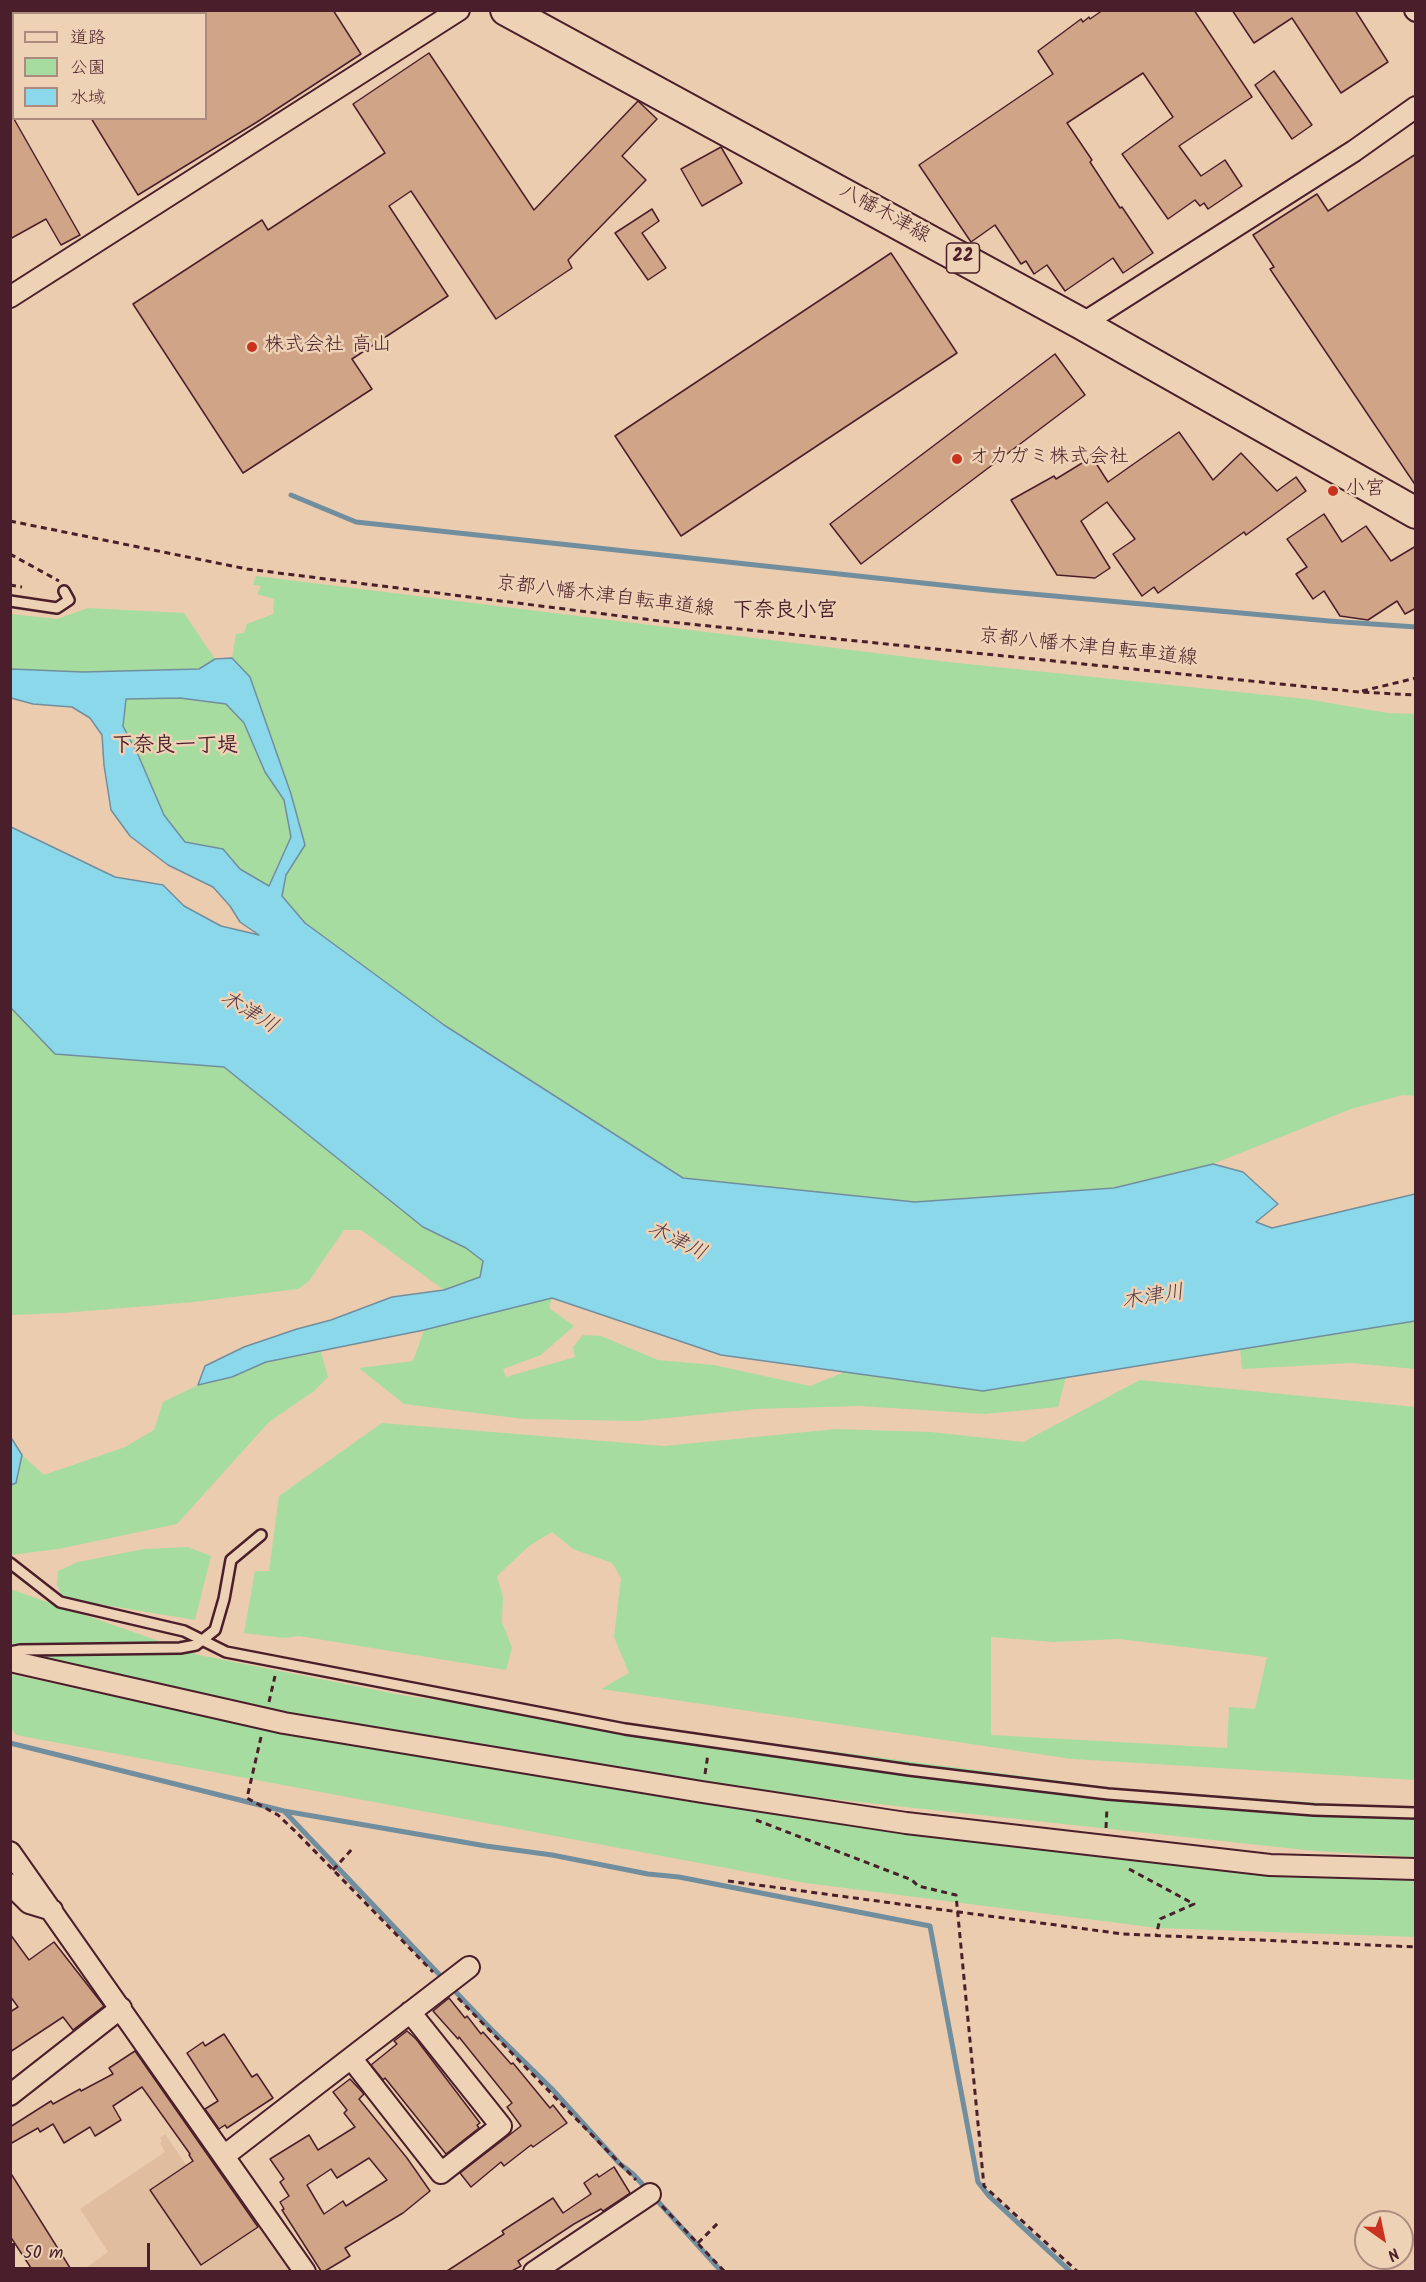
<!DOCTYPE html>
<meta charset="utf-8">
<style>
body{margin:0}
#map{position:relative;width:1426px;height:2282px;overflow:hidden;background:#ecccae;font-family:Kalam,"Klee One",sans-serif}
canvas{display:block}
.frame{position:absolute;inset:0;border:12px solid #4a1f2b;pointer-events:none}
.legend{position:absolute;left:12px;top:12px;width:195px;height:108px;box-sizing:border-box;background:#eed2b5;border:2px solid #ac8a7e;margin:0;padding:8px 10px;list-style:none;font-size:18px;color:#4a1f2b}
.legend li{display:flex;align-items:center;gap:12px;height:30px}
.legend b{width:30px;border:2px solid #ac8a7e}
.north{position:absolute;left:1354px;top:2210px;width:60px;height:60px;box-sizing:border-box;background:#eed2b5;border:2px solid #ac8a7e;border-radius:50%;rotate:147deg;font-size:16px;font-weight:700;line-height:24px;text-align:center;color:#4a1f2b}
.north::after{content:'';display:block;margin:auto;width:21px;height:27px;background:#c8321e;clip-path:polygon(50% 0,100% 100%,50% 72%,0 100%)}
.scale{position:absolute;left:12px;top:2243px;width:138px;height:27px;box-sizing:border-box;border:3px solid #4a1f2b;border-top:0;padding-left:8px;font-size:18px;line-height:21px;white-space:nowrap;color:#4a1f2b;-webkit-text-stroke:4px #eed2b5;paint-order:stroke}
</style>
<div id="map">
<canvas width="1426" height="2282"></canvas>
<div class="frame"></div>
<ul class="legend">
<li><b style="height:8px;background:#eed2b5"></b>道路</li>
<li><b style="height:16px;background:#a6dca0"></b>公園</li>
<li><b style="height:16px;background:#8bd8eb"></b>水域</li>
</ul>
<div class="north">N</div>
<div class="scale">50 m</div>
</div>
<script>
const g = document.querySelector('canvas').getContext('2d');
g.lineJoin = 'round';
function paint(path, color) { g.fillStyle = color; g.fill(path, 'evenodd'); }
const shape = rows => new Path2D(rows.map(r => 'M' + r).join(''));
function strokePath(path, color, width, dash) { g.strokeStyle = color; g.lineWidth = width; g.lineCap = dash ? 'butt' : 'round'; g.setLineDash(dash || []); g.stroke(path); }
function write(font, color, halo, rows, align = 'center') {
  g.font = font + ' Kalam,"Klee One",sans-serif'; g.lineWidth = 5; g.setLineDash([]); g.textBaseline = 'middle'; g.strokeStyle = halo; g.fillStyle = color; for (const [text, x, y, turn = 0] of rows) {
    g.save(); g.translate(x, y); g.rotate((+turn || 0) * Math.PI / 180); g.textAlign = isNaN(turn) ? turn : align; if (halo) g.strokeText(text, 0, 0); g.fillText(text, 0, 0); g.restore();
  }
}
const built = shape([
 [165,2134,238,2240,262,2225,293,2272,80,2272,108,2252,80,2209,165,2152,160,2143,162,2141,160,2138]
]);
const green = shape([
 [256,576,948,662,1306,699,1388,713,1415,714,1415,1096,1403,1095,1351,1109,1213,1164,1114,1188,915,1202,683,1178,444,1025,305,923,282,896,286,875,305,844,291,794,250,678,232,658,236,634,244,633,247,624,273,614,274,599,257,594,261,586,253,585],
 [88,608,184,613,215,659,199,669,83,672,11,669,11,614,57,619],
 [180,698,226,704,244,723,265,772,284,800,291,837,269,887,240,869,223,849,185,842,164,815,139,757,123,726,126,699],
 [10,1008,55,1054,224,1067,423,1227,466,1248,483,1261,480,1277,444,1290,361,1230,344,1230,309,1281,298,1289,194,1302,63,1313,11,1315],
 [552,1298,549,1308,574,1326,541,1355,503,1369,506,1377,575,1357,573,1347,583,1335,601,1336,658,1360,714,1365,810,1386,845,1372,983,1391,1066,1377,1058,1407,984,1414,860,1406,756,1409,637,1421,524,1419,404,1404,359,1368,413,1361,424,1330],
 [1415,1321,1415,1369,1351,1363,1242,1369,1240,1348],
 [321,1352,328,1377,314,1391,269,1422,177,1524,58,1549,11,1555,11,1485,16,1483,22,1455,44,1475,125,1447,154,1430,163,1402,198,1385,232,1377,266,1362],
 [1140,1380,1415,1407,1415,1780,1072,1759,601,1689,629,1673,614,1637,621,1578,612,1563,573,1549,552,1532,529,1546,497,1576,503,1597,502,1622,512,1648,506,1670,299,1636,284,1638,244,1633,255,1571,269,1571,279,1496,382,1423,664,1446,836,1429,931,1432,1023,1442],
 [991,1637,1054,1642,1119,1639,1267,1657,1255,1709,1229,1707,1227,1748,991,1735],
 [188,1547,211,1556,195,1620,63,1598,57,1585,58,1571,78,1562,144,1549],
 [10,1589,199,1655,406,1696,1115,1788,1415,1810,1415,1857,1315,1851,692,1784,439,1747,11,1650],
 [10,1674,277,1732,705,1804,1275,1876,1415,1878,1415,1937,1157,1928,806,1883,16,1735,11,1728]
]);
const water = shape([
 [232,658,250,677,291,794,305,845,286,875,282,896,305,923,444,1025,683,1178,915,1202,1114,1188,1213,1164,1243,1172,1278,1204,1256,1222,1272,1228,1415,1194,1415,1321,983,1391,721,1355,552,1298,424,1330,266,1362,232,1377,198,1385,205,1366,244,1347,297,1329,331,1320,392,1297,444,1290,480,1277,483,1261,466,1248,423,1227,224,1067,55,1054,11,1008,11,827,115,877,163,885,184,906,221,926,259,935,240,922,230,906,213,887,168,865,130,836,111,810,104,765,102,735,90,718,72,707,33,704,11,698,11,669,83,672,199,669,215,659,232,658],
 [180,698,226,704,244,723,265,772,284,800,291,837,269,886,240,869,223,849,185,842,164,815,139,757,123,726,126,699,180,698],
 [10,1436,22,1455,16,1483,11,1485,10,1436]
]);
const stream = shape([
 [291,495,356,522,988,590,1329,621,1416,627],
 [10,1743,284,1811,486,1846,552,1855,648,1874,679,1877,930,1926,978,2182,989,2196,1071,2272],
 [285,1812,490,2028,552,2089,620,2164,633,2174,722,2272]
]);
const building = shape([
 [206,10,333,10,361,54,257,122,138,195,91,118,206,118,206,10],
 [1103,10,1194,10,1252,97,1179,146,1201,176,1225,160,1242,186,1208,209,1204,203,1200,206,1195,200,1168,219,1122,154,1173,117,1143,73,1067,123,1092,160,1090,162,1120,208,1122,207,1153,253,1123,273,1113,258,1065,291,1047,265,1034,274,1026,261,1021,264,995,225,971,242,919,165,1053,74,1038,51,1081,19,1083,22,1089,17,1090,19,1103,10],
 [1232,10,1355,10,1388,62,1341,93,1292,18,1254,43,1232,10],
 [429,53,534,210,638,101,657,119,622,156,646,180,568,260,572,268,496,319,411,191,389,206,448,296,352,359,372,389,243,473,133,304,262,220,268,230,385,153,353,104,429,53],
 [1274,71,1312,125,1292,139,1255,85,1274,71],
 [10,112,80,235,61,245,46,219,10,239,10,112],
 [721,147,742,183,702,206,681,169,721,147],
 [1416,154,1416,486,1270,269,1274,267,1253,235,1317,194,1328,211,1416,154],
 [652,209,659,221,642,233,666,268,648,280,615,233,652,209],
 [891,253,957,353,681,536,615,436,891,253],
 [1055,354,1085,395,861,564,830,524,1055,354],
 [1179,432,1213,480,1241,453,1277,491,1296,477,1306,491,1246,535,1244,532,1158,593,1154,587,1142,596,1113,554,1135,539,1107,502,1081,521,1110,568,1095,578,1057,575,1011,500,1054,476,1056,479,1092,457,1108,482,1179,432],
 [1324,514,1342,542,1366,526,1391,561,1416,546,1416,608,1405,614,1397,601,1368,620,1340,616,1324,591,1313,599,1296,574,1307,567,1287,539,1324,514],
 [10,1934,29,1960,54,1942,104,2006,73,2030,63,2017,10,2052,10,2012,18,2007,10,1996,10,1934],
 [449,1998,465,2018,467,2016,481,2034,483,2032,511,2064,513,2063,550,2108,553,2105,567,2123,533,2147,531,2145,504,2166,501,2162,471,2187,460,2173,521,2126,507,2107,512,2103,459,2037,458,2039,433,2011,449,1998],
 [407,2031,416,2039,480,2123,477,2125,479,2128,446,2154,385,2078,383,2080,371,2065,397,2044,394,2041,407,2031],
 [224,2034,252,2077,257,2074,273,2098,227,2128,225,2125,219,2129,205,2109,218,2101,187,2053,203,2042,205,2046,224,2034],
 [135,2051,258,2227,201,2265,150,2190,193,2161,189,2155,190,2154,142,2087,113,2106,121,2120,95,2136,90,2127,64,2143,53,2124,40,2132,38,2128,10,2144,10,2127,51,2101,53,2104,80,2089,81,2091,113,2074,109,2068,135,2051],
 [350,2079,364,2094,359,2099,407,2158,430,2191,403,2213,345,2248,350,2256,325,2271,321,2271,282,2210,284,2209,280,2202,289,2196,280,2182,284,2179,270,2159,309,2135,318,2150,355,2127,344,2113,347,2110,333,2092,350,2079],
 [369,2158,387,2180,346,2206,343,2201,324,2214,307,2185,331,2169,337,2178,369,2158],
 [614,2167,630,2193,603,2211,601,2209,574,2224,518,2261,521,2266,512,2271,447,2271,504,2234,502,2231,553,2198,563,2213,591,2194,584,2183,597,2174,599,2177,614,2167],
 [10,2172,72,2271,33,2271,10,2236,10,2172]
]);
const path = shape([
 [10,521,247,569,660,621,1359,692,1416,695],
 [10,554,59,581],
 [10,585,22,587],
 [1362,691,1416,678],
 [269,1702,275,1676],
 [261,1737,247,1798,278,1815,297,1833,433,1972],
 [705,1774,708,1754],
 [756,1820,912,1880,918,1886,956,1895,984,2186,1078,2272],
 [1106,1828,1107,1807],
 [1129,1869,1194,1904,1160,1919,1156,1936],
 [333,1870,353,1848],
 [728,1881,1123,1934,1416,1947],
 [458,1998,636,2180],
 [662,2206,725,2272],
 [698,2243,719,2222]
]);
const lane = shape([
 [10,601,57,608,69,600,64,591],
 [10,1563,60,1602,184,1631,226,1652,625,1729,909,1770,1108,1794,1314,1810,1416,1813],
 [10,1652,20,1650,180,1648,196,1645,215,1630,224,1599,231,1560,261,1535]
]);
const street = shape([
 [1415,10,1416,11],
 [10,297,459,10],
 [1082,324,1354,151,1416,107],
 [10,1661,284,1723,702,1792,906,1823,1270,1865,1416,1869],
 [10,1852,305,2272],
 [10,1884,29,1903,52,1910],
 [351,2058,441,2173,501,2126,410,2012],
 [10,2095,121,2008],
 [224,2156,469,1967],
 [534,2272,650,2194]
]);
const primary = shape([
 [506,10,1082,324,1416,513]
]);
const markers = [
 [252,347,6,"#c8321e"],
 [957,459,6,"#c8321e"],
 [1333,491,6,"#c8321e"]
];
const shields = [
 [963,258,33]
];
const shieldNames = [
 ["22",963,258]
];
const streetNames = [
 ["八幡木津線",884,215,29],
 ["京都八幡木津自転車道線",605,598,7],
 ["京都八幡木津自転車道線",1088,649,6]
];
const poiNames = [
 ["株式会社 高山",264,347],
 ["オカガミ株式会社",969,459],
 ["小宮",1345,491]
];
const neighbourhoodNames = [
 ["下奈良小宮",785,612],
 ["下奈良一丁堤",175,747]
];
const waterNames = [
 ["木津川",248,1014,31],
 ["木津川",676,1243,26],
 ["木津川",1153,1299,-9]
];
paint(built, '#e1bda0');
paint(green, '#a6dca0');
paint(water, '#8bd8eb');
strokePath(water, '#718e9e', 1.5);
strokePath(stream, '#718e9e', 5);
paint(building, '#d0a486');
strokePath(building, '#4a1f2b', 1.5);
strokePath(lane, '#4a1f2b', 14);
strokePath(street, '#4a1f2b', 24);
strokePath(primary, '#4a1f2b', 34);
strokePath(path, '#4a1f2b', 3, [6, 4.5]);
strokePath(lane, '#eed2b5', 9);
strokePath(street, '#eed2b5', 20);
strokePath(primary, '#eed2b5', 30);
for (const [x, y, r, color] of markers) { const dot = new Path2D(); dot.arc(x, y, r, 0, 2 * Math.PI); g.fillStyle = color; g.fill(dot); strokePath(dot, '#eed2b5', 2); }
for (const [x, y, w] of shields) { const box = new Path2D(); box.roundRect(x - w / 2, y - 15, w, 30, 4.5); g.fillStyle = '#eed2b5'; g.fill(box); strokePath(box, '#4a1f2b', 1.5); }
write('bold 18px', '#4a1f2b', null, shieldNames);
write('20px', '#4a1f2b', '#eed2b5', streetNames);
write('20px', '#4a1f2b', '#eed2b5', poiNames, 'left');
write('bold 21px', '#4a1f2b', '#eed2b5', neighbourhoodNames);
write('italic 21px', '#543b48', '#eed2b5', waterNames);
</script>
